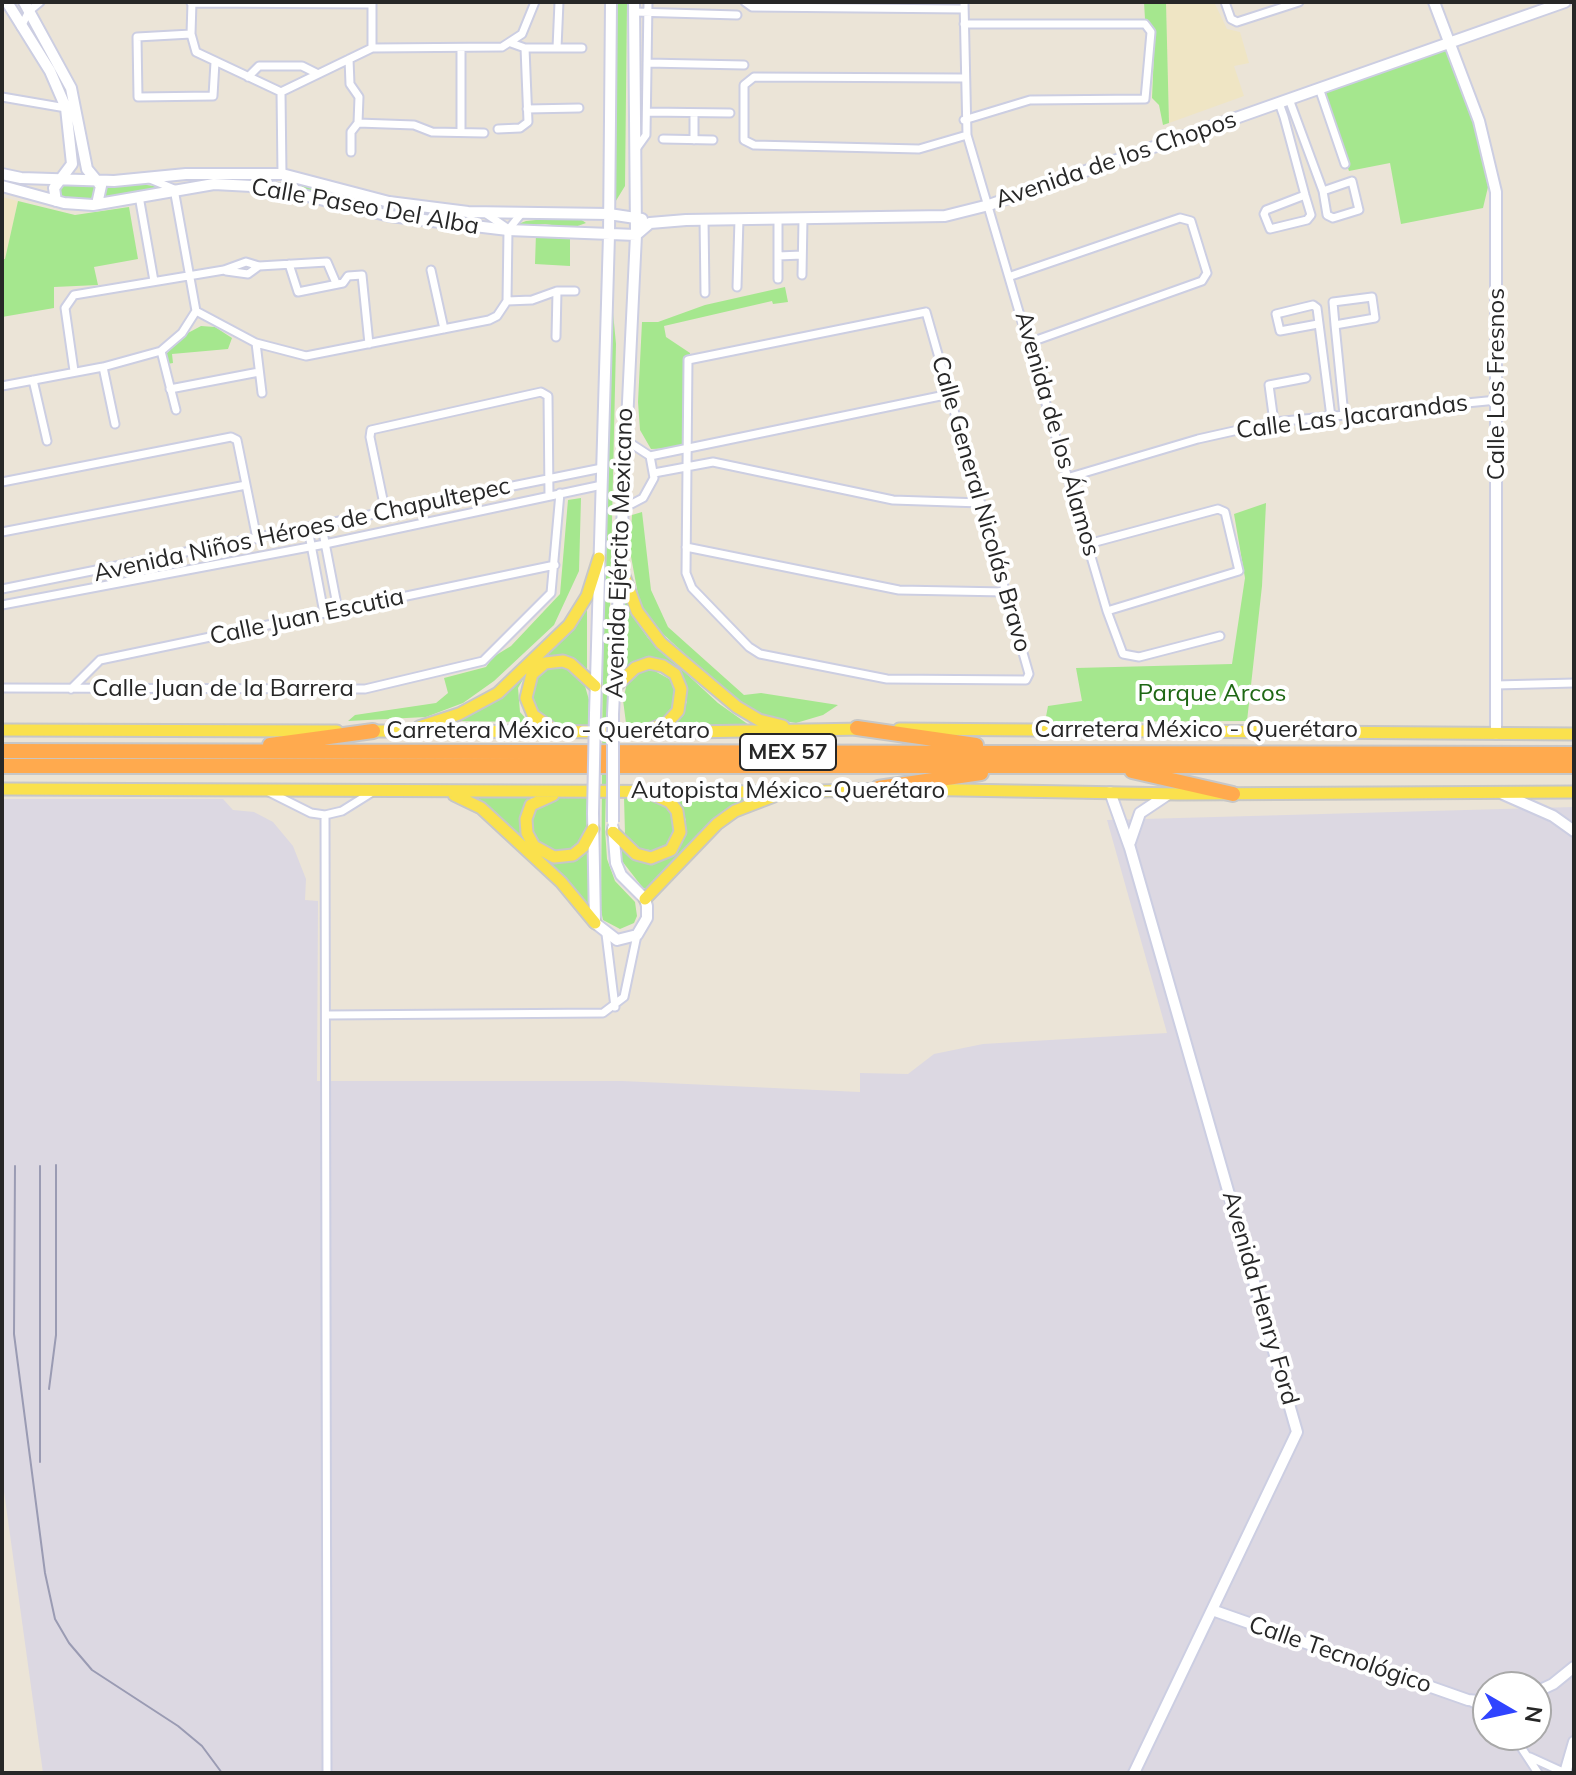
<!DOCTYPE html>
<meta charset="utf-8">
<style>
body{margin:0}
#map{position:relative;width:1576px;height:1775px;overflow:hidden;background:#ebe4d7;font-family:Mulish,sans-serif}
canvas{display:block}
.frame{position:absolute;inset:0;border:4px solid #272727;pointer-events:none}
.north{position:absolute;left:1472px;top:1671px;width:80px;height:80px;box-sizing:border-box;background:#fff;border:2px solid #a9a9a9;border-radius:50%;rotate:99deg;font-size:22px;font-weight:700;line-height:32px;text-align:center;color:#272727}
.north::after{content:'';display:block;margin:auto;width:28px;height:36px;background:#3044ff;clip-path:polygon(50% 0,100% 100%,50% 72%,0 100%)}
</style>
<div id="map">
<canvas width="1576" height="1775"></canvas>
<div class="frame"></div>
<div class="north">N</div>
</div>
<script>
const g = document.querySelector('canvas').getContext('2d');
g.lineJoin = 'round';
function paint(path, color) { g.fillStyle = color; g.fill(path, 'evenodd'); }
const shape = rows => new Path2D(rows.map(r => 'M' + r).join(''));
function strokePath(path, color, width, dash) { g.strokeStyle = color; g.lineWidth = width; g.lineCap = dash ? 'butt' : 'round'; g.setLineDash(dash || []); g.stroke(path); }
function write(font, color, halo, rows, align = 'center') {
  g.font = font + ' Mulish,sans-serif'; g.lineWidth = 8; g.setLineDash([]); g.textBaseline = 'middle'; g.strokeStyle = halo; g.fillStyle = color; for (const [text, x, y, turn = 0] of rows) {
    g.save(); g.translate(x, y); g.rotate((+turn || 0) * Math.PI / 180); g.textAlign = isNaN(turn) ? turn : align; if (halo) g.strokeText(text, 0, 0); g.fillText(text, 0, 0); g.restore();
  }
}
const industrial = shape([
 [2,799,223,799,233,810,254,812,273,822,293,846,306,879,305,900,318,901,317,1081,622,1081,860,1092,860,1073,908,1074,934,1054,983,1044,1167,1033,1107,820,1574,807,1574,1773,43,1773,2,1477],
 [1488,1687,1536,1687,1536,1735,1488,1735]
]);
const education = shape([
 [1166,2,1214,2,1227,29,1240,32,1249,63,1234,66,1244,96,1169,123],
 [2,197,18,201,5,260,2,259]
]);
const green = shape([
 [614,2,627,2,625,186,614,204],
 [1144,2,1166,2,1169,123,1163,125,1159,105,1152,98,1155,31,1145,19],
 [1449,47,1474,122,1488,187,1483,208,1401,224,1390,163,1349,171,1322,93],
 [291,181,365,200,498,224,434,220,373,208,302,189],
 [60,184,95,185,98,187,93,200,59,198,57,187],
 [105,185,147,185,166,188,106,196],
 [18,201,75,215,129,207,138,259,94,267,98,285,54,287,54,308,2,317,2,259,5,259],
 [576,216,586,223,572,228,545,224,513,226,526,221],
 [536,233,570,239,570,266,535,264],
 [785,287,788,302,773,304,772,301,664,326,666,337,690,353,687,443,674,448,651,449,640,430,638,402,642,322,658,322,705,305],
 [612,302,616,344,605,829,607,859,615,881,635,902,637,916,634,923,620,929,603,920,601,910,604,498],
 [201,326,215,327,232,338,228,349,172,354,173,363,167,364,165,355,186,334],
 [581,498,579,571,554,625,494,681,463,703,426,717,348,721,355,715,436,703,448,693,444,678,486,667,493,657,511,646,560,594,568,500],
 [1266,503,1262,586,1247,721,1045,722,1048,706,1082,701,1076,668,1232,664,1245,578,1234,514],
 [642,512,651,590,668,627,744,695,761,693,838,705,823,715,796,723,762,717,740,705,649,621,639,600,630,551,632,515],
 [622,585,636,621,648,638,718,703,749,725,669,725,682,712,687,702,684,684,664,661,655,658,632,662,623,673],
 [587,596,587,670,568,656,544,657,528,671,518,688,520,712,529,722,457,721,500,696],
 [554,665,568,667,583,679,589,700,588,725,555,725,540,721,531,699,534,677],
 [653,670,673,681,677,698,674,709,655,723,626,723,623,700,627,683,638,672],
 [588,796,587,829,571,852,556,854,538,846,529,827,533,810,547,798],
 [469,797,531,798,523,812,540,855,548,860,577,858,588,850,589,910],
 [624,797,647,797,667,806,677,826,669,844,657,851,635,848,625,834],
 [668,797,756,798,738,802,699,834,647,889,643,888,622,861,620,847,633,858,659,861,678,850,686,820,678,803]
]);
const street = shape([
 [192,2,191,34,196,52,281,92,372,48,502,47,522,34,535,2],
 [372,2,372,48],
 [745,2,752,7,964,9],
 [964,2,967,135,1107,611,1123,654,1139,657,1220,636],
 [1225,2,1231,19,1237,22,1299,2],
 [191,3,372,4],
 [635,12,737,15],
 [964,24,1145,24,1151,32,1145,99,1030,100,964,120],
 [21,27,29,11,40,2],
 [191,34,137,37,138,97,213,96,215,62],
 [511,43,525,48,582,48],
 [461,48,461,132],
 [557,48,559,2],
 [349,59,350,84,359,97,358,123,351,132,351,152],
 [647,63,744,65],
 [248,77,259,66,302,66,318,74],
 [964,78,754,77,744,85,744,140,754,145,919,149,967,135],
 [1319,88,1345,164],
 [281,92,282,174,299,192],
 [2,97,66,108],
 [1289,99,1323,191,1327,215,1333,218,1359,210,1352,181,1323,191],
 [1279,103,1284,117,1305,195,1311,215,1307,220,1270,229,1264,214,1266,210,1305,195],
 [527,109,579,108],
 [647,112,730,113],
 [358,123,414,125,432,132,484,133],
 [498,129,520,128,528,122,525,48],
 [663,139,713,140],
 [694,140,694,113],
 [636,149,646,135,648,2],
 [150,179,174,189],
 [139,196,154,281],
 [485,213,507,228],
 [704,219,705,293],
 [778,256,802,255],
 [289,264,298,292,343,283,348,276,362,275,369,344],
 [431,270,444,329],
 [226,271,248,274,259,266],
 [802,275,803,219],
 [1011,276,1180,218,1191,221,1207,273,1202,281,1031,342],
 [778,279,778,219],
 [737,287,739,219],
 [507,301,532,300,557,291,575,291],
 [196,311,256,343,306,356,489,320,497,316,507,301,508,230,521,214],
 [926,312,1029,674,1026,680,887,679,760,654,749,647,692,588,686,573,688,360,926,312],
 [1318,324,1280,331,1276,314,1313,305,1317,308,1331,417],
 [1335,325,1375,318,1372,297,1333,302,1335,325,1344,415],
 [556,337,557,291],
 [256,343,262,393],
 [161,351,176,410],
 [103,367,115,424],
 [74,371,65,308,74,295,224,270,246,262,259,266,327,262,336,283],
 [33,380,47,441],
 [2,386,103,367,161,351,182,333,196,311,174,189],
 [170,389,259,372],
 [1274,422,1269,385,1306,378],
 [650,456,950,394],
 [654,473,713,462,893,500,981,503],
 [1070,477,1198,439,1274,422,1497,400],
 [2,482,231,437,237,440,257,539],
 [622,509,643,498,654,478,650,456,624,439],
 [386,514,370,437,371,430,541,392,548,396,549,496],
 [322,527,338,610],
 [308,529,324,613],
 [2,532,246,485],
 [1088,544,1218,509,1225,512,1239,571,1107,611],
 [686,547,899,590,1006,592],
 [2,589,602,468],
 [2,605,325,544,602,485],
 [1496,685,1574,683],
 [2,688,365,689,483,661,551,593,560,493],
 [71,689,100,660,555,565],
 [269,792,311,813,325,815,342,811,374,791],
 [325,815,327,1773],
 [606,934,615,1007],
 [328,1015,603,1013,624,997,637,935],
 [1470,1701,1488,1712],
 [1513,1735,1538,1773],
 [1530,1757,1565,1773]
]);
const secondary = shape([
 [7,2,50,71,66,108,72,164,54,188,56,201],
 [24,2,71,88,87,169,101,186,97,204],
 [1434,2,1479,121,1496,192,1496,734],
 [2,174,21,178,114,181,186,174,282,174,389,202,468,212,609,214,642,219],
 [2,186,64,203,93,205,214,184,270,187,390,216,508,230,636,235],
 [636,235,650,223,686,220,945,216,989,205,1565,2],
 [595,714,609,235,611,2],
 [613,714,636,235,634,2],
 [1110,792,1130,848,1297,1432,1134,1773],
 [1503,794,1553,816,1574,831],
 [593,813,595,923,617,940,637,935,647,918,647,906,645,899,621,875,616,863,613,828],
 [1130,842,1140,813,1167,795],
 [1212,1610,1468,1700,1488,1702],
 [1536,1692,1553,1684,1574,1667],
 [1565,1773,1574,1742]
]);
const primary = shape([
 [619,562,637,611,661,643,737,707,759,720,783,726],
 [614,688,635,668,649,663,663,666,675,674,681,689,678,711,667,723,651,729],
 [419,727,459,714,498,693,569,625,587,596,599,558],
 [899,729,1574,734],
 [2,730,337,731],
 [367,731,688,732,865,729],
 [555,731,533,715,526,698,532,674,545,663,563,661,571,664,595,686],
 [2,789,790,792,885,789],
 [906,789,1178,794,1574,792],
 [454,795,481,808,561,882,595,923],
 [553,795,531,805,526,819,527,833,534,846,554,857,573,855,583,847,593,829],
 [613,832,636,854,651,858,671,850,680,832,677,811,670,802,652,794],
 [645,899,717,824,735,811,774,796]
]);
const highway = shape([
 [857,728,976,745],
 [270,745,373,731],
 [2,751,1574,754],
 [2,766,1574,766],
 [1132,771,1233,794],
 [878,788,981,773]
]);
const rail = shape([
 [15,1166,14,1334,45,1573,55,1619,69,1643,92,1670,178,1726,202,1746,222,1773],
 [49,1389,56,1335,56,1165],
 [40,1462,40,1166]
]);
const secondaryBridge = shape([
 [593,813,595,714],
 [613,822,613,714]
]);
const shields = [
 [788,752,96]
];
const shieldNames = [
 ["MEX 57",788,752]
];
const streetNames = [
 ["Avenida de los Chopos",1116,160,-19],
 ["Calle Paseo Del Alba",365,207,10],
 ["Calle Los Fresnos",1497,384,-90],
 ["Calle Las Jacarandas",1352,417,-7],
 ["Avenida de los Álamos",1057,434,74],
 ["Calle General Nicolás Bravo",981,504,74],
 ["Avenida Niños Héroes de Chapultepec",302,530,-12],
 ["Avenida Ejército Mexicano",620,553,-88],
 ["Calle Juan Escutia",307,617,-12],
 ["Calle Juan de la Barrera",223,689],
 ["Carretera México - Querétaro",1196,730],
 ["Carretera México - Querétaro",548,731],
 ["Autopista México-Querétaro",788,791],
 ["Avenida Henry Ford",1260,1298,74],
 ["Calle Tecnológico",1340,1655,19]
];
const parkNames = [
 ["Parque Arcos",1212,694]
];
paint(industrial, '#dcd8e2');
paint(education, '#efe5c4');
paint(green, '#a5e78e');
strokePath(street, '#cccee2', 11);
strokePath(secondary, '#cccee2', 14);
strokePath(primary, '#c7c7c7', 15);
strokePath(highway, '#c7c7c7', 18);
strokePath(street, '#fff', 7);
strokePath(secondary, '#fff', 10);
strokePath(primary, '#fae14d', 11);
strokePath(highway, '#ffaa4e', 14);
strokePath(rail, '#9a9bb3', 2);
strokePath(secondaryBridge, '#cccee2', 14, []);
strokePath(secondaryBridge, '#fff', 10);
for (const [x, y, w] of shields) { const box = new Path2D(); box.roundRect(x - w / 2, y - 18, w, 36, 6); g.fillStyle = '#fff'; g.fill(box); strokePath(box, '#272727', 2); }
write('bold 22px', '#272727', null, shieldNames);
write('24px', '#272727', '#fff', streetNames);
write('24px', '#1e6714', '#fff', parkNames);
</script>
